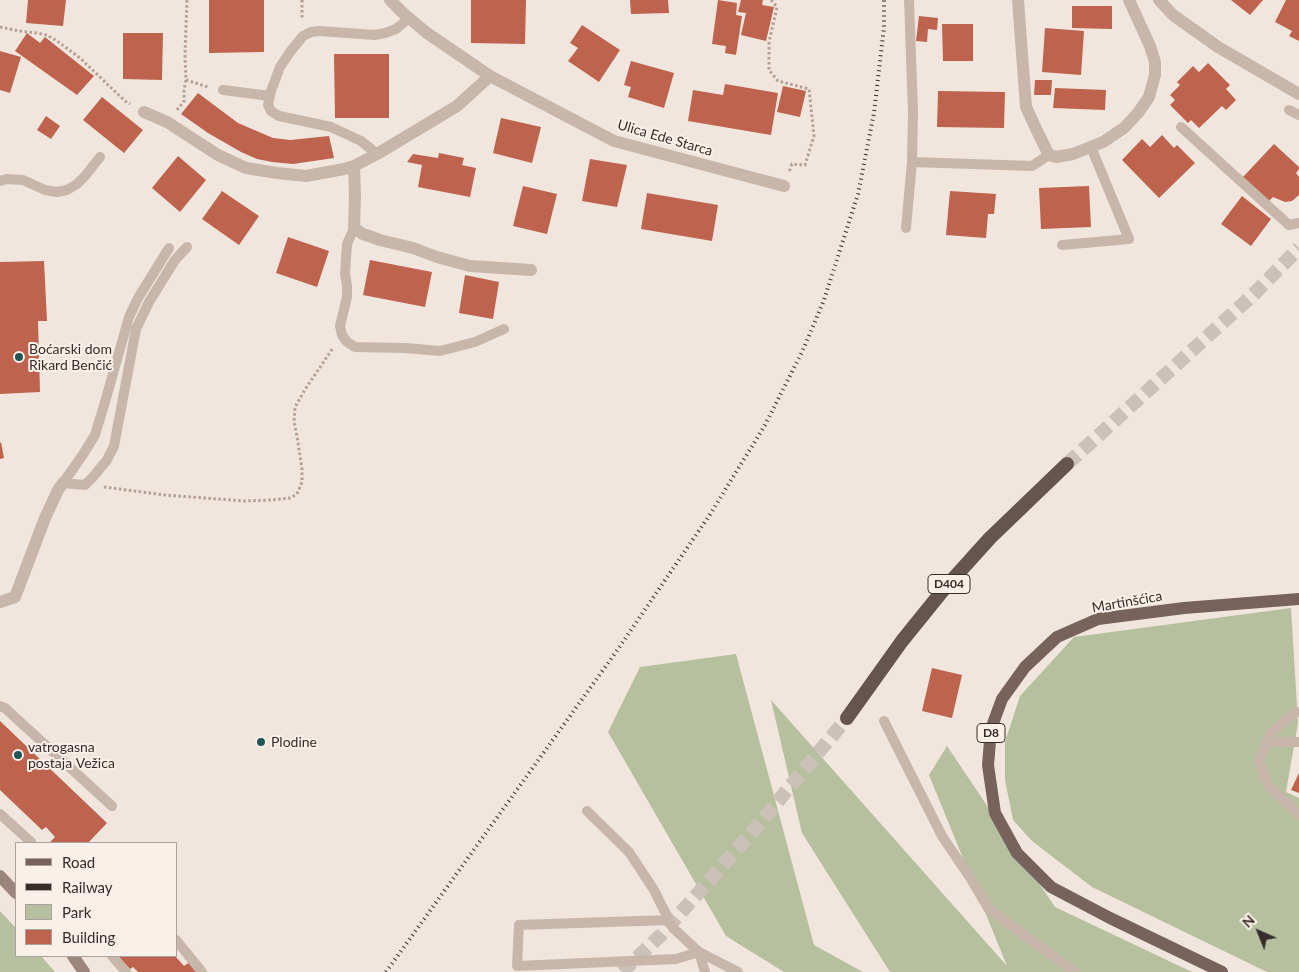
<!DOCTYPE html>
<meta charset="utf-8">
<style>
body{margin:0}
#map{position:relative;width:1299px;height:972px;overflow:hidden;background:#f1e6dd;font-family:Lato,sans-serif}
canvas{display:block}
.legend{position:absolute;left:15px;top:842px;width:162px;height:115px;box-sizing:border-box;background:#f9f1e9;border:1px solid #aba29c;margin:0;padding:6px 9px;list-style:none;font-size:15px;color:#362c29}
.legend li{display:flex;align-items:center;gap:10px;height:25px}
.legend b{width:25px;border:1px solid #aba29c}
.north{position:absolute;left:1234px;top:907px;width:50px;height:50px;-webkit-text-stroke:4px #f9f1e9;paint-order:stroke;rotate:316deg;font-size:14px;font-weight:700;line-height:20px;text-align:center;color:#362c29}
.north::after{content:'';display:block;margin:auto;width:18px;height:22px;background:#362c29;clip-path:polygon(50% 0,100% 100%,50% 72%,0 100%)}
</style>
<div id="map">
<canvas width="1299" height="972"></canvas>
<ul class="legend">
<li><b style="height:6px;background:#77635b"></b>Road</li>
<li><b style="height:6px;background:#362c29"></b>Railway</li>
<li><b style="height:14px;background:#b6bf9e"></b>Park</li>
<li><b style="height:14px;background:#be634e"></b>Building</li>
</ul>
<div class="north">N</div>
</div>
<script>
const g = document.querySelector('canvas').getContext('2d');
g.lineJoin = 'round';
function paint(path, color) { g.fillStyle = color; g.fill(path, 'evenodd'); }
const shape = rows => new Path2D(rows.map(r => 'M' + r).join(''));
function strokePath(path, color, width, dash) { g.strokeStyle = color; g.lineWidth = width; g.lineCap = dash ? 'butt' : 'round'; g.setLineDash(dash || []); g.stroke(path); }
function write(font, color, halo, rows, align = 'center') {
  g.font = font + ' Lato,sans-serif'; g.lineWidth = 4; g.setLineDash([]); g.textBaseline = 'middle'; g.strokeStyle = halo; g.fillStyle = color; for (const [text, x, y, turn = 0] of rows) {
    g.save(); g.translate(x, y); g.rotate((+turn || 0) * Math.PI / 180); g.textAlign = isNaN(turn) ? turn : align; if (halo) g.strokeText(text, 0, 0); g.fillText(text, 0, 0); g.restore();
  }
}
const green = shape([
 [1291,608,1298,723,1286,792,1299,798,1299,972,1267,972,1092,887,1032,841,1013,820,1005,780,1005,742,1020,696,1074,637],
 [736,654,814,945,863,972,784,972,726,936,608,732,640,667],
 [771,700,1007,966,929,775,947,746,1055,907,1192,972,890,972,802,833],
 [0,911,16,928,16,956,41,956,55,972,0,972]
]);
const building = shape([
 [28,0,66,0,63,26,26,23],
 [209,0,264,0,264,52,209,53],
 [471,0,526,0,525,44,471,43],
 [630,0,668,0,669,13,631,14],
 [718,0,737,3,736,15,742,16,736,55,725,53,726,46,712,44],
 [741,0,763,0,762,5,774,7,766,41,741,35,746,13,738,12],
 [1231,0,1263,0,1250,15],
 [1286,0,1299,0,1299,41,1289,36,1292,31,1275,22],
 [1072,6,1112,6,1112,29,1072,28],
 [919,16,938,18,937,30,928,29,927,42,916,41],
 [942,24,973,24,973,61,943,61],
 [582,25,620,50,599,82,568,61,578,48,570,43],
 [1045,28,1084,31,1081,75,1042,72],
 [27,33,40,43,45,37,94,76,77,95,15,51],
 [123,33,163,33,162,80,123,79],
 [0,51,21,57,10,93,0,90],
 [334,54,389,54,389,118,335,118],
 [631,61,674,73,664,108,628,97,631,87,624,85],
 [1208,63,1230,85,1226,89,1236,100,1226,110,1222,106,1199,128,1191,120,1188,123,1170,105,1175,100,1170,95,1180,85,1177,82,1193,66,1199,72],
 [1035,80,1052,80,1051,95,1034,95],
 [725,84,778,93,771,135,688,121,693,90,723,95],
 [783,86,806,91,800,117,777,112],
 [1055,88,1106,90,1105,110,1053,108],
 [938,91,1005,92,1004,128,937,127],
 [198,93,238,123,273,138,290,140,329,136,334,158,293,164,272,162,257,159,241,152,208,133,181,114],
 [102,97,143,130,124,153,83,120],
 [46,116,60,126,51,139,37,130],
 [501,118,541,127,532,163,493,153],
 [1162,135,1174,148,1177,145,1195,163,1159,198,1122,160,1142,139,1150,147],
 [1274,144,1299,167,1299,169,1296,173,1299,177,1299,195,1292,201,1285,202,1273,197,1269,201,1243,177],
 [439,153,464,158,462,165,476,168,470,197,418,187,422,165,407,162,413,154,438,158],
 [178,156,206,180,180,212,152,188],
 [590,159,627,165,617,207,582,201],
 [523,186,557,194,547,234,513,226],
 [1089,186,1091,227,1041,229,1039,188],
 [222,191,259,216,239,245,202,219],
 [950,191,996,194,994,214,988,214,986,238,946,235],
 [647,193,718,205,712,241,641,229],
 [1242,196,1271,219,1251,246,1221,224],
 [288,237,329,251,317,287,276,273],
 [370,260,432,272,425,307,363,295],
 [44,261,47,321,38,321,40,392,0,394,0,262],
 [465,275,499,282,493,319,459,313],
 [1,442,4,458,0,459,0,443],
 [932,668,962,675,952,718,922,711],
 [0,721,107,823,88,843,49,843,55,837,46,827,42,830,0,790],
 [1299,773,1299,793,1291,790],
 [118,956,175,956,184,966,190,962,196,972,138,972,133,967,130,969]
]);
const trunkTunnel = shape([
 [1067,464,1253,295,1299,248],
 [622,972,662,934,754,830,847,718]
]);
const path = shape([
 [302,0,302,19],
 [771,0,777,7,769,42,769,70,778,81,809,89,814,136,805,165,792,164,789,172],
 [0,27,19,31,37,33,47,35,57,41,80,58,125,101,130,104],
 [186,80,208,87],
 [177,110,184,101,184,90,186,80,185,55,187,0],
 [104,487,165,495,244,501,271,500,290,498,297,494,302,482,302,469,297,436,294,422,295,407,306,388,333,348]
]);
const service = shape([
 [909,0,913,112,912,162],
 [223,90,270,96],
 [1289,110,1299,115],
 [1181,127,1289,225,1299,223],
 [377,154,361,141,331,127,279,116,271,111,268,105,271,91,280,67,290,52,303,36,311,32,319,31,375,35,385,33,396,29,409,18],
 [0,181,7,179,23,180,45,190,57,192,67,190,77,184,85,176,100,157],
 [354,228,347,244,345,274,347,286,347,297,340,326,342,335,347,342,355,347,405,348,440,351,475,342,504,329],
 [906,228,912,162,1032,166,1049,155],
 [1062,245,1129,239,1091,147],
 [169,248,138,298,129,317,105,402,95,435,82,456,63,483,85,485,93,477,107,460,114,446,136,329,149,302,175,260,187,247],
 [0,706,5,708,112,806],
 [1299,712,1294,713,1271,733,1259,761,1268,785,1299,815],
 [884,721,942,836,971,879,988,908,1016,929,1075,972],
 [1267,742,1299,742],
 [587,811,629,852,654,890,673,928,699,952,738,972],
 [0,814,31,842],
 [669,920,519,925,517,966,676,959,699,952,705,972],
 [176,940,202,972],
 [112,956,126,972]
]);
const minor = shape([
 [390,0,403,13,427,33,490,76,614,141,784,186],
 [1018,0,1026,107,1039,135,1049,155,1056,157,1073,154,1103,142,1124,128,1138,113,1149,97,1155,75,1155,62,1150,46,1129,0],
 [1159,0,1173,15,1218,47,1299,94],
 [144,112,167,122,218,155,246,168,277,173,306,176,344,169,354,166,377,154,457,106,490,76],
 [354,166,355,195,354,228,363,234,380,240,413,248,437,257,470,266,531,270],
 [0,602,15,597,45,518,58,490,63,483]
]);
const secondary = shape([
 [0,876,16,893],
 [73,956,84,972]
]);
const primary = shape([
 [1222,972,1110,918,1051,887,1017,853,995,813,988,765,991,729,1002,699,1025,667,1057,637,1098,619,1184,608,1299,599]
]);
const trunk = shape([
 [847,718,902,641,944,589,990,538,1067,464]
]);
const rail = shape([
 [386,972,616,652,711,513,765,425,803,350,824,300,858,194,874,113,884,27,884,0]
]);
const markers = [
 [19,357,5,"#215455"],
 [261,742,5,"#215455"],
 [18,755,5,"#215455"]
];
const shields = [
 [949,584,42],
 [991,733,28]
];
const shieldNames = [
 ["D404",949,584],
 ["D8",991,733]
];
const streetNames = [
 ["Ulica Ede Starca",665,138,16],
 ["Martinšćica",1127,602,-10]
];
const poiNames = [
 ["Boćarski dom",29,349],
 ["Rikard Benčić",29,365],
 ["Plodine",271,742],
 ["vatrogasna",28,747],
 ["postaja Vežica",28,763]
];
paint(green, '#b6bf9e');
paint(building, '#be634e');
strokePath(trunkTunnel, '#ccc1b9', 14, [14, 7]);
strokePath(path, '#b4a094', 3, [2.5, 2.5]);
strokePath(service, '#c8b6aa', 10);
strokePath(minor, '#c8b6aa', 12);
strokePath(secondary, '#9c857b', 12);
strokePath(primary, '#77635b', 12);
strokePath(trunk, '#66544e', 14);
strokePath(rail, '#362c29', 4, [1, 4]);
for (const [x, y, r, color] of markers) { const dot = new Path2D(); dot.arc(x, y, r, 0, 2 * Math.PI); g.fillStyle = color; g.fill(dot); strokePath(dot, '#f9f1e9', 2); }
for (const [x, y, w] of shields) { const box = new Path2D(); box.roundRect(x - w / 2, y - 9.5, w, 19, 4); g.fillStyle = '#f9f1e9'; g.fill(box); strokePath(box, '#362c29', 1); }
write('bold 12px', '#362c29', null, shieldNames);
write('14px', '#362c29', '#f9f1e9', streetNames);
write('14px', '#362c29', '#f9f1e9', poiNames, 'left');
</script>
